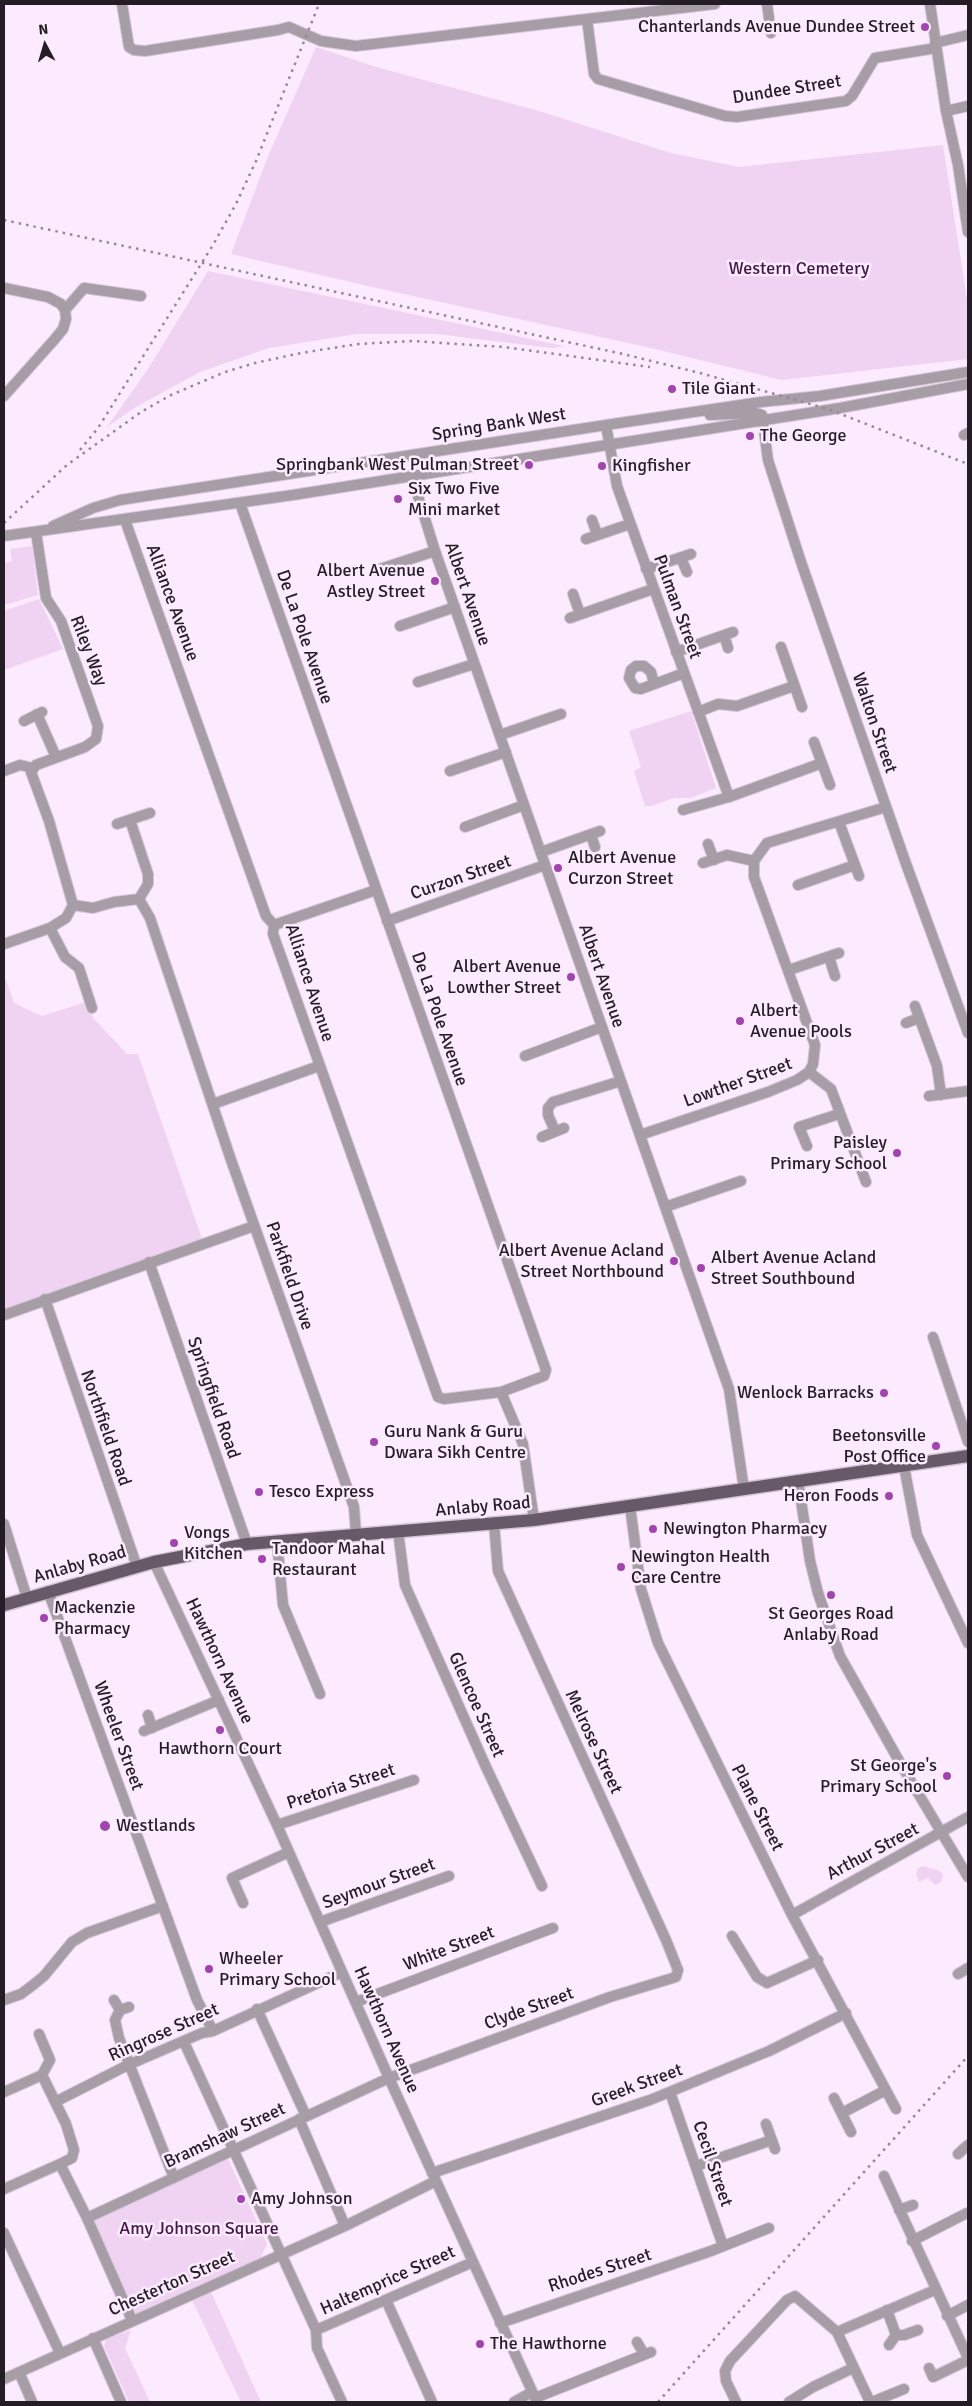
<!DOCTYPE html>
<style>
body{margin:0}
#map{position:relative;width:972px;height:2406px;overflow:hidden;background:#fcebfe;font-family:Signika,sans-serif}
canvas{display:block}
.frame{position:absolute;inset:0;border:5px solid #251d25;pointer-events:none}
.north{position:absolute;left:20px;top:20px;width:50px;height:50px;-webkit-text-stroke:4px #fcebfe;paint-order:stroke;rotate:354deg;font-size:14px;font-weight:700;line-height:20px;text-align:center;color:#251d25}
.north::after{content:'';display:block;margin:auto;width:18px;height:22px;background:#251d25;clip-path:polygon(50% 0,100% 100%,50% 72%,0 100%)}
</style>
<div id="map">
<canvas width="972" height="2406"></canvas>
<div class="frame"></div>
<div class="north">N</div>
</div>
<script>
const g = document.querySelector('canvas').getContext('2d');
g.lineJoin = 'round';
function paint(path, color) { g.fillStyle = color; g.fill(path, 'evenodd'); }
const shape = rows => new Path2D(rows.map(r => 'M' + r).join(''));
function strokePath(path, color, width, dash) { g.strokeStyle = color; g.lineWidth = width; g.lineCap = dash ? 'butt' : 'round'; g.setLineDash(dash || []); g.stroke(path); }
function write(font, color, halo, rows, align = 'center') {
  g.font = font + ' Signika,sans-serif'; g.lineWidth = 5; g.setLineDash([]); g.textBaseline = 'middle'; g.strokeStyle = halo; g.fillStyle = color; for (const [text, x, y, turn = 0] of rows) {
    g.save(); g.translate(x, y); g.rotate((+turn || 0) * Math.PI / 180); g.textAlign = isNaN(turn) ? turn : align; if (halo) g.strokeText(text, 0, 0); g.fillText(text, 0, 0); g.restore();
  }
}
const green = shape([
 [316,47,376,67,539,111,671,153,739,167,943,145,968,306,968,359,782,380,651,348,372,287,231,254,267,159],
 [208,271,564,346,552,348,436,334,357,334,269,348,200,372,136,407,107,427,148,369],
 [32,546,38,595,4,605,4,563,12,561,10,549],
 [39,599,63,649,4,670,4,611],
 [691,711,716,788,691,798,674,798,651,806,645,806,634,771,641,767,629,731],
 [4,974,14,1003,42,1016,83,1003,89,1006,93,1018,127,1054,138,1054,202,1239,4,1310],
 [923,1866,940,1871,943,1875,941,1882,935,1885,928,1878,919,1882,916,1874,918,1868],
 [228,2159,267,2244,260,2259,187,2290,140,2314,134,2312,95,2223,95,2220],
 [211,2292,261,2402,241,2402,192,2300],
 [131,2330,125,2348,150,2402,129,2402,104,2346,106,2339]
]);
const minor = shape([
 [122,4,129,47,134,50,145,51,278,30,289,27,321,41,356,46,715,4],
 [767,4,771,33],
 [930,4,946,111,958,165,968,232],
 [587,19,594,74,598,79,725,116,737,117,846,101,852,96,875,58,936,48],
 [935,43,968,35],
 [946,111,968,106],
 [4,288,48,297,61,304,65,310,66,319,63,329,54,340,4,396],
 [65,310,84,288,141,296],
 [710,415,756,413,762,415,768,460,801,562,905,861,968,1033],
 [606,425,617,486,729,797],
 [964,435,968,433],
 [412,477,435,551,723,1372,729,1389,744,1489],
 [125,520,266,916,274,925,273,934,438,1397,444,1399,501,1392,544,1376,546,1370,240,503],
 [592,520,597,534],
 [53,526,93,508,120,500,606,425,761,402,820,396,968,372],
 [4,536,293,495,840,408,968,384],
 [586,539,630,524],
 [681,558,687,572],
 [380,569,435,551],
 [646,569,691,554],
 [573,594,580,614],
 [570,618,653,589],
 [400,626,455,607],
 [724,635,728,648],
 [781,647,802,707],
 [676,652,733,632],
 [418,682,474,664],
 [654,684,651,672,644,666,636,666,631,670,629,678,635,688,641,689,684,673],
 [698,712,718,704,737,706,794,686],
 [37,714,56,757],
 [24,721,42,712],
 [500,735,561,714],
 [814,742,830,785],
 [4,771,20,765,33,768],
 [450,771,506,752],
 [683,810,729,797,822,763],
 [130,820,148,874,148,884,139,899],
 [839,822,859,876],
 [117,824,150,813],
 [465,827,524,805],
 [591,835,595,847],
 [708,844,714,860],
 [541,852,600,831],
 [703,863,727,855,754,861],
 [798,885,855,865],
 [73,905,93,908,114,902,139,899,150,918,230,1157,354,1507,356,1534],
 [387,921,545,865],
 [274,925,376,890],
 [50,928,65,957,79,968,92,1008],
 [4,944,50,928,66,918,73,905,49,821,31,772,36,765,85,747,96,739,98,726,61,621,46,598,36,532],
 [829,957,835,976],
 [789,970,839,953],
 [915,1006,937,1066,941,1095],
 [906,1023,919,1018],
 [525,1056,602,1027],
 [809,1072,831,1089,866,1182],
 [929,1096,968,1091],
 [213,1104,319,1066],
 [555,1131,548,1115,548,1108,553,1102,621,1081],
 [640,1135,768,1092,797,1080,809,1072,813,1064,815,1045,754,877,754,861,767,843,886,807],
 [542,1137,564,1128],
 [807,1146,799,1127,839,1114],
 [665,1207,741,1181],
 [149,1262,247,1544],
 [45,1299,137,1567],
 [4,1315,254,1226],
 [933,1337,968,1442],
 [501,1392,523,1444,534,1520],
 [904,1466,917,1535,968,1643],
 [798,1480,810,1561,818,1593,840,1656,903,1768,968,1877],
 [630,1506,641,1589,658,1643,792,1915,896,2109],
 [4,1524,27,1598],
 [398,1531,405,1585,486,1767,542,1886],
 [277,1541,283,1605,320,1694],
 [154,1562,277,1825,389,2078,537,2402],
 [48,1591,197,2000,213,2031],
 [148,1715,152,1728],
 [144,1731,219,1700],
 [277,1825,414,1780],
 [243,1903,232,1878,289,1852],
 [792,1915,968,1817],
 [320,1922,449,1876],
 [732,1936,757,1977,767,1983,818,1960],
 [958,1974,968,1968],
 [4,2000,21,1994,33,1985,44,1976,72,1942,87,1933,163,1906],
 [114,2000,120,2010],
 [356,2002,553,1928],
 [129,2007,120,2010,115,2020,119,2038,174,2178],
 [257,2009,306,2116],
 [184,2042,316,2330,317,2348,342,2402],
 [42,2075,66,2124,74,2150,72,2158,60,2164,87,2218],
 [4,2092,42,2075,50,2060,39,2034],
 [670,2092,723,2246],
 [834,2098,851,2132],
 [55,2102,128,2065,202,2033,213,2031,342,1972],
 [842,2113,886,2090],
 [299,2119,345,2226],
 [766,2124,775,2149],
 [958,2154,968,2145],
 [696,2166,772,2140],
 [432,2173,650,2100,769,2051,846,2013],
 [884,2176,968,2358],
 [4,2189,60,2164],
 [899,2210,913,2205],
 [4,2233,60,2353],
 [912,2241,967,2213],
 [386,2300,432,2402],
 [887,2310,896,2335],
 [947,2316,968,2305],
 [132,2320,87,2218,389,2078,610,1997,676,1977,678,1970,666,1940,498,1571,494,1524],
 [500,2323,711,2251,769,2228],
 [316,2330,473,2262],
 [837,2332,935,2290],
 [93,2338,121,2402],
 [637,2342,644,2354],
 [889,2345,896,2335,904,2335,918,2330],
 [929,2368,933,2377,968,2360],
 [19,2372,32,2402],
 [4,2379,345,2226,436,2181],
 [535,2398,651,2352],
 [514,2402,532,2392],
 [736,2402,726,2381,725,2371,730,2361,787,2300,795,2296,837,2332,870,2402],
 [789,2402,813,2387,853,2368],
 [872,2402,904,2389]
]);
const major = shape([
 [4,1605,154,1562,247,1544,534,1520,968,1456]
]);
const rail = shape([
 [4,220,623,354,700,373,828,409,968,464],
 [80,450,98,428,213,245,236,204,256,161,319,4],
 [4,523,67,465,141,412,171,395,225,372,255,363,301,353,358,344,412,341,504,347,650,367],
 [658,2402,968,2056]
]);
const markers = [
 [925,27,5,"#a244ad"],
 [672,389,5,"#a244ad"],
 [750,436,5,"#a244ad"],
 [529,465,5,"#a244ad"],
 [602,466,5,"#a244ad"],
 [398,499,5,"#a244ad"],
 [435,581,5,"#a244ad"],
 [558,868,5,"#a244ad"],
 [571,977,5,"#a244ad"],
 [740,1021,5,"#a244ad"],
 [897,1153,5,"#a244ad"],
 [674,1261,5,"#a244ad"],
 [701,1268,5,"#a244ad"],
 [884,1393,5,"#a244ad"],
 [374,1442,5,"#a244ad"],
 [936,1446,5,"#a244ad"],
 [259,1492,5,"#a244ad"],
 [889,1496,5,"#a244ad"],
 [653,1529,5,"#a244ad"],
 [174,1543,5,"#a244ad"],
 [262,1559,5,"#a244ad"],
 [621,1567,5,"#a244ad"],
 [831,1595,5,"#a244ad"],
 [44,1618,5,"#a244ad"],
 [220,1730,5,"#a244ad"],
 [947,1776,5,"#a244ad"],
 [105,1826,6,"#a244ad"],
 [209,1969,5,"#a244ad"],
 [241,2199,5,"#a244ad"],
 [480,2344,5,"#a244ad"]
];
const poiNames = [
 ["Chanterlands Avenue Dundee Street",915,27,"right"],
 ["Tile Giant",682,389],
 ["The George",760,436],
 ["Springbank West Pulman Street",519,465,"right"],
 ["Kingfisher",612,466],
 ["Six Two Five",408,489],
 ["Mini market",408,510],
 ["Albert Avenue",425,571,"right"],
 ["Astley Street",425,592,"right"],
 ["Albert Avenue",568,858],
 ["Curzon Street",568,879],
 ["Albert Avenue",561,967,"right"],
 ["Lowther Street",561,988,"right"],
 ["Albert",750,1011],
 ["Avenue Pools",750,1032],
 ["Paisley",887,1143,"right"],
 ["Primary School",887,1164,"right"],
 ["Albert Avenue Acland",664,1251,"right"],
 ["Street Northbound",664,1272,"right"],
 ["Albert Avenue Acland",711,1258],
 ["Street Southbound",711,1279],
 ["Wenlock Barracks",874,1393,"right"],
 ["Guru Nank & Guru",384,1432],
 ["Dwara Sikh Centre",384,1453],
 ["Beetonsville",926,1436,"right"],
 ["Post Office",926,1457,"right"],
 ["Tesco Express",269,1492],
 ["Heron Foods",879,1496,"right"],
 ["Newington Pharmacy",663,1529],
 ["Vongs",184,1533],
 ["Kitchen",184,1554],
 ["Tandoor Mahal",272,1549],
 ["Restaurant",272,1570],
 ["Newington Health",631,1557],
 ["Care Centre",631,1578],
 ["Mackenzie",54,1608],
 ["Pharmacy",54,1629],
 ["St Georges Road",831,1614,"center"],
 ["Anlaby Road",831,1635,"center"],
 ["Hawthorn Court",220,1749,"center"],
 ["St George's",937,1766,"right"],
 ["Primary School",937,1787,"right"],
 ["Westlands",116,1826],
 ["Wheeler",219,1959],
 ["Primary School",219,1980],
 ["Amy Johnson",251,2199],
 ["The Hawthorne",490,2344]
];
const streetNames = [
 ["Dundee Street",787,90,-9],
 ["Spring Bank West",499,425,-9],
 ["Albert Avenue",467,594,71],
 ["Alliance Avenue",172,603,70],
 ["Pulman Street",677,607,70],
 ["De La Pole Avenue",304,637,71],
 ["Riley Way",88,651,69],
 ["Walton Street",874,723,71],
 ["Curzon Street",461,878,-19],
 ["Albert Avenue",601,976,71],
 ["Alliance Avenue",309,983,72],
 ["De La Pole Avenue",439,1019,71],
 ["Lowther Street",738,1083,-20],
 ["Parkfield Drive",289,1276,71],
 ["Springfield Road",213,1398,71],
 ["Northfield Road",105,1428,71],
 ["Anlaby Road",483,1507,-5],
 ["Anlaby Road",80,1565,-16],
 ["Hawthorn Avenue",219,1661,65],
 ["Glencoe Street",476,1705,66],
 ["Wheeler Street",118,1736,70],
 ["Melrose Street",593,1742,65],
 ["Pretoria Street",341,1787,-18],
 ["Plane Street",757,1808,63],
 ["Arthur Street",873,1852,-28],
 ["Seymour Street",379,1884,-20],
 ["White Street",449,1949,-21],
 ["Clyde Street",529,2009,-20],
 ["Hawthorn Avenue",386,2030,66],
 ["Ringrose Street",164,2033,-24],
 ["Greek Street",637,2086,-20],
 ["Bramshaw Street",225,2136,-25],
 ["Cecil Street",712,2164,71],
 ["Rhodes Street",600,2271,-18],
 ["Haltemprice Street",388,2281,-24],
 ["Chesterton Street",172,2284,-24]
];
const parkNames = [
 ["Western Cemetery",799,269],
 ["Amy Johnson Square",199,2229]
];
paint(green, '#f0d2f3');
strokePath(minor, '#d5c6d7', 12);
strokePath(major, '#d5c6d7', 15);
strokePath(minor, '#a69da7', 10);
strokePath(major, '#685969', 12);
strokePath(rail, '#948795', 2.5, [2.5, 5]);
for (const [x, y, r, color] of markers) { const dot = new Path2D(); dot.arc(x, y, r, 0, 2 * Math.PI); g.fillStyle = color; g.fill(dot); strokePath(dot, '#fcebfe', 2); }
write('18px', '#251d25', '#fcebfe', poiNames, 'left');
write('18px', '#251d25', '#fcebfe', streetNames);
write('18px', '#411846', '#fcebfe', parkNames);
</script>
